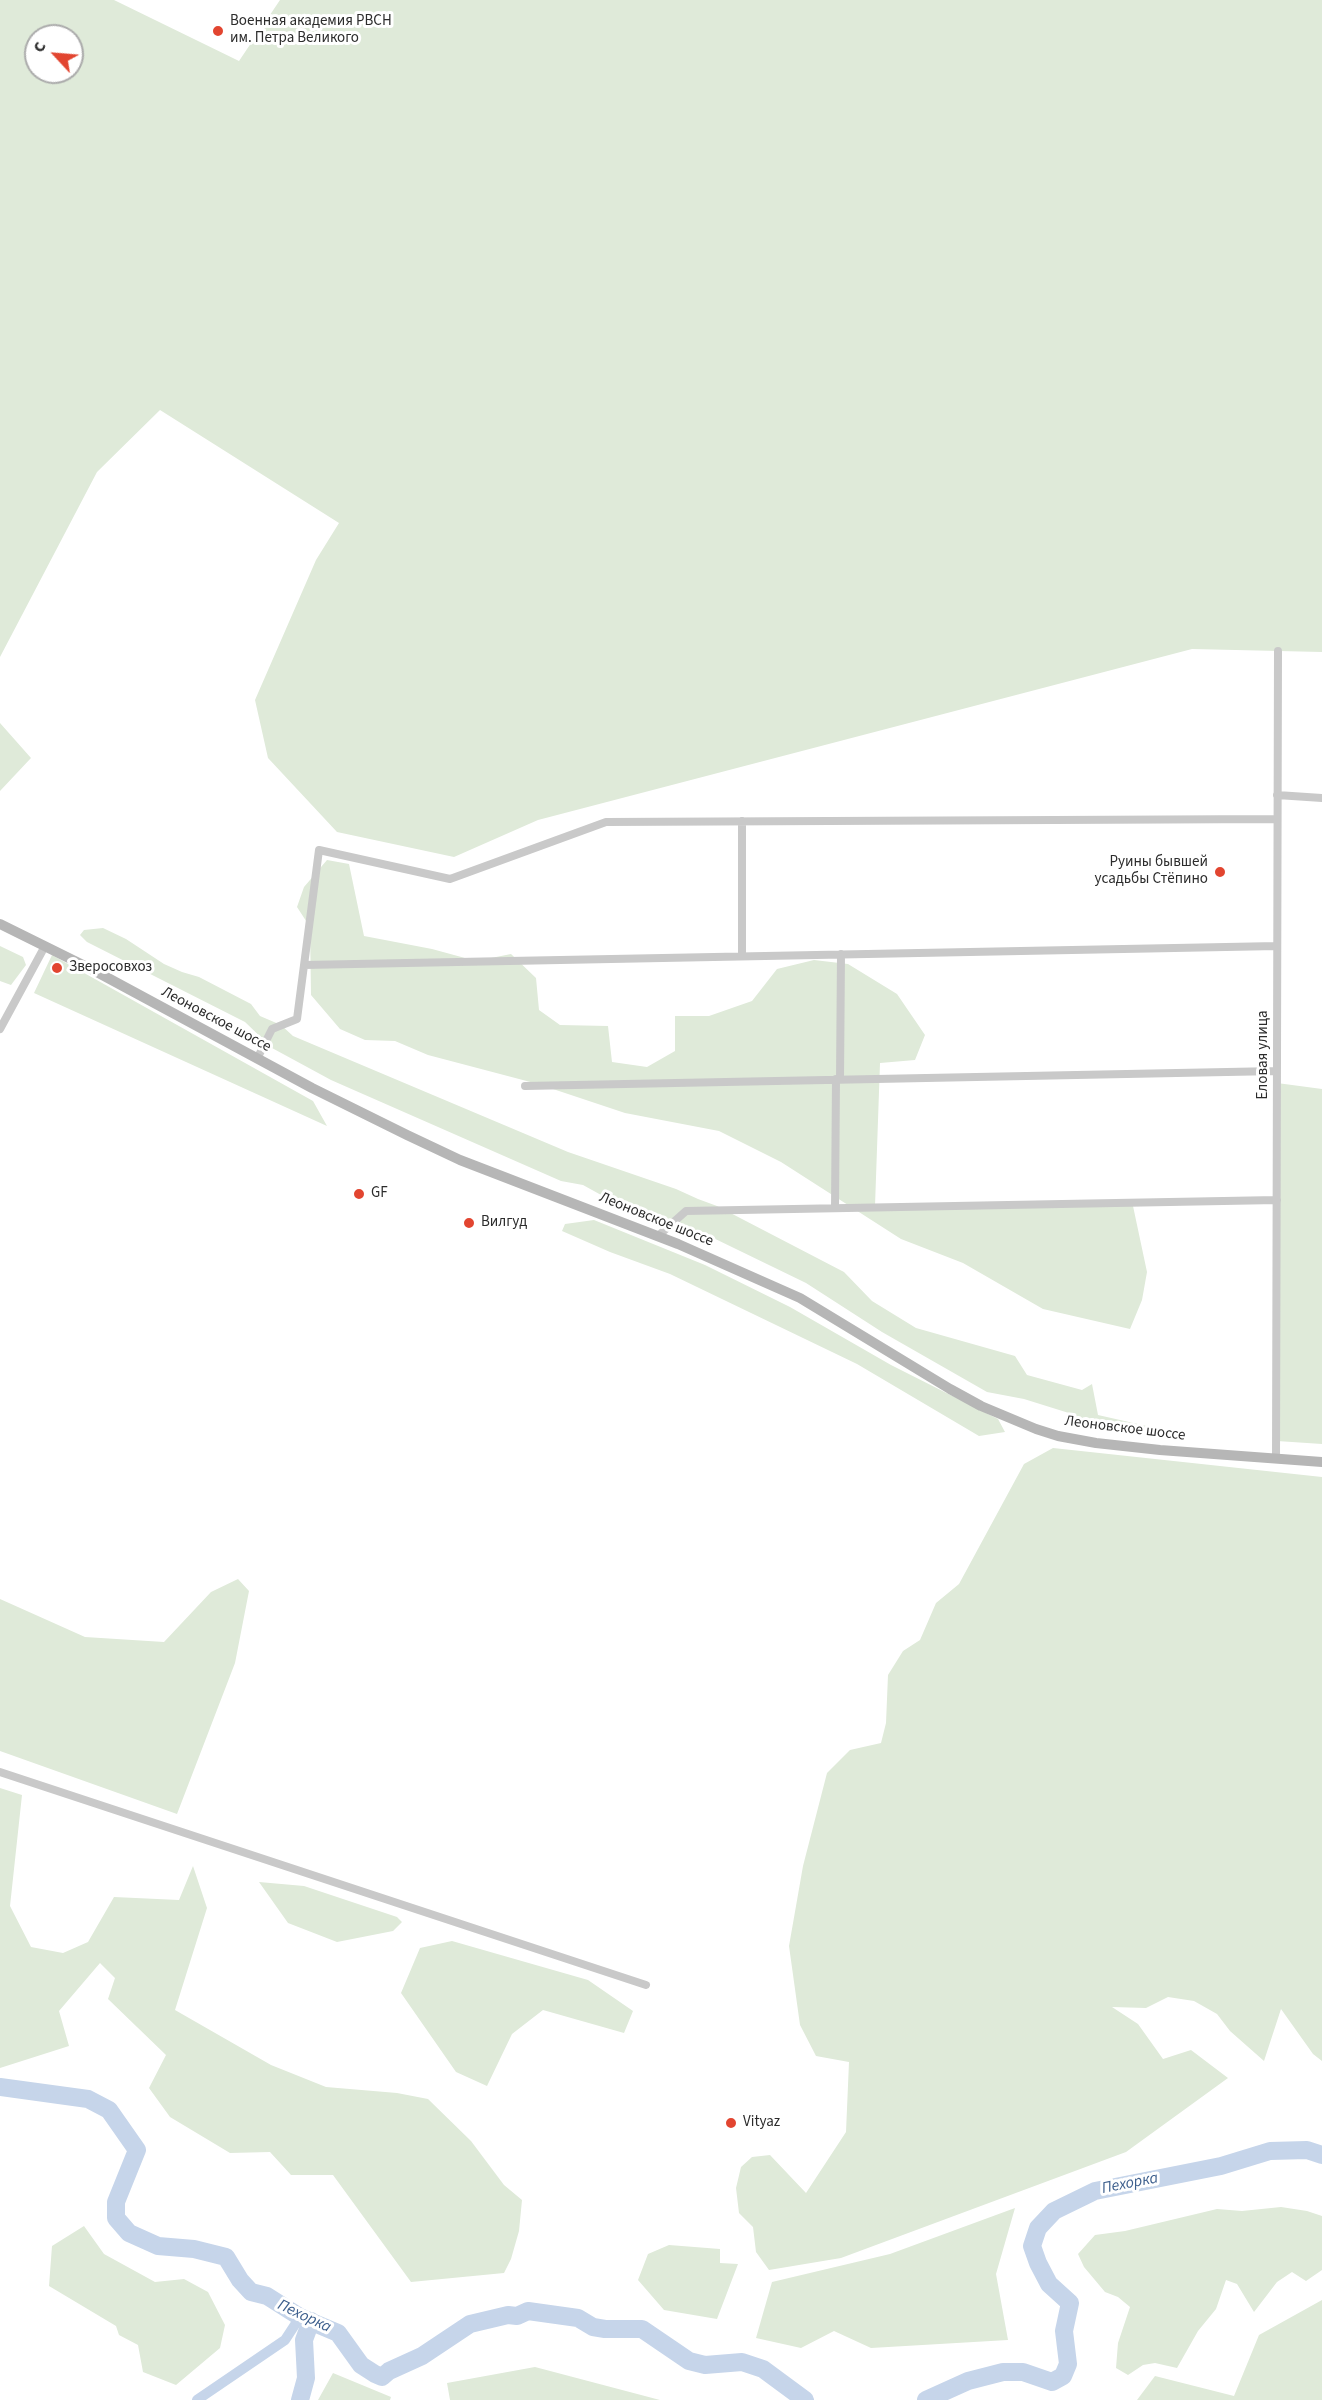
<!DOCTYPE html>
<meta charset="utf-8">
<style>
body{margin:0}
#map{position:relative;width:1322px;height:2400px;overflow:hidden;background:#fff;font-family:"Source Sans 3",sans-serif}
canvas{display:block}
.north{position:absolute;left:24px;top:24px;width:60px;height:60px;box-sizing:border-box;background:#fff;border:2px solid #ababab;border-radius:50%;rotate:296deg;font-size:16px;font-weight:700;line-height:24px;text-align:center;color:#2c2c2c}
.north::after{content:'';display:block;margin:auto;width:21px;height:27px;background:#e24530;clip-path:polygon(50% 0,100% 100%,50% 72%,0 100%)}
</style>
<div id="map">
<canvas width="1322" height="2400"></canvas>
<div class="north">С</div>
</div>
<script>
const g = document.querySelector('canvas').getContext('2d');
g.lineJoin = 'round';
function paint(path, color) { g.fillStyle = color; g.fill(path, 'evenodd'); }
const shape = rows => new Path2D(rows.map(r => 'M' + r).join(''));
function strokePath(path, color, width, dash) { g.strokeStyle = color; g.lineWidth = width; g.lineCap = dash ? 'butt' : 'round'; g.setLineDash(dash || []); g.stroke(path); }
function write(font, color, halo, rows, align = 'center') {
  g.font = font + ' "Source Sans 3",sans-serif'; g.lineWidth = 6; g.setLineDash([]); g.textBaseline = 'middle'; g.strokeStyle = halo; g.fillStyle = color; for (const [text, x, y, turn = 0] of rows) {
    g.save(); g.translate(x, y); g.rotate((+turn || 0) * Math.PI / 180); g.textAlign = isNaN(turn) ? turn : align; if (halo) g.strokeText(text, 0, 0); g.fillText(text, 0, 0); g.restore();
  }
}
const green = shape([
 [0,0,114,0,239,61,280,0,1322,0,1322,652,1192,649,538,820,454,857,337,832,268,758,255,700,316,560,339,523,160,410,97,472,0,657],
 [36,36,72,36,72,72,36,72],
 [0,723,31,758,0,791],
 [327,860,349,864,364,936,432,949,476,961,511,954,536,978,539,1010,560,1025,608,1026,612,1062,647,1067,675,1051,675,1016,709,1016,752,1001,777,969,814,960,848,964,897,994,925,1035,915,1060,880,1063,875,1206,1133,1206,1147,1272,1142,1300,1130,1329,1043,1309,963,1263,901,1239,781,1162,719,1131,625,1113,538,1084,428,1055,395,1041,365,1040,340,1029,311,995,310,927,297,907,304,887],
 [103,928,126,939,164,964,182,972,199,977,251,1004,260,1016,281,1025,293,1036,568,1152,676,1189,698,1199,717,1206,844,1272,872,1301,916,1328,1015,1356,1027,1375,1082,1390,1092,1384,1098,1415,1151,1427,1154,1435,1077,1425,1072,1414,1024,1399,987,1392,882,1332,806,1283,703,1233,653,1220,621,1206,583,1185,561,1181,331,1080,272,1048,245,1022,87,942,80,935,84,930],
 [0,946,23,957,26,965,11,985,0,981],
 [52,955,313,1101,327,1126,34,993],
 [1277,1083,1322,1089,1322,1444,1277,1441],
 [594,1220,705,1265,790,1307,891,1365,998,1419,1005,1432,979,1436,857,1364,670,1274,610,1252,562,1231,565,1224],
 [1053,1448,1322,1477,1322,2061,1313,2054,1281,2009,1264,2061,1230,2031,1217,2014,1194,2001,1168,1997,1146,2008,1112,2007,1138,2024,1163,2059,1191,2050,1228,2078,1126,2152,841,2258,769,2270,756,2252,753,2227,739,2213,736,2188,741,2167,752,2157,770,2155,806,2193,846,2132,849,2062,816,2056,800,2025,789,1946,803,1866,827,1773,850,1750,881,1743,886,1723,888,1675,903,1651,920,1640,936,1603,959,1584,1024,1464],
 [238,1579,249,1591,235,1663,177,1814,0,1751,0,1599,85,1637,164,1642,211,1592],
 [0,1788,22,1795,10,1906,31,1947,63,1953,88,1942,114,1897,179,1900,193,1866,207,1908,175,2010,271,2065,326,2087,397,2093,428,2099,471,2141,504,2185,522,2200,519,2231,511,2259,504,2273,411,2282,333,2175,291,2175,270,2152,230,2153,170,2117,149,2088,166,2055,108,1999,115,1978,100,1963,59,2011,69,2046,0,2068],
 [259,1882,304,1886,397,1917,402,1922,393,1931,337,1942,288,1923],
 [452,1941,588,1980,633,2011,624,2033,543,2010,512,2034,487,2086,456,2072,401,1993,420,1948],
 [1281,2207,1307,2211,1322,2216,1322,2270,1306,2281,1292,2272,1277,2282,1254,2312,1237,2284,1226,2280,1216,2309,1198,2331,1177,2368,1155,2363,1143,2365,1128,2375,1116,2368,1118,2343,1130,2307,1118,2297,1105,2292,1084,2267,1078,2254,1095,2235,1125,2231,1217,2209,1242,2211],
 [1015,2208,996,2274,1008,2340,871,2348,834,2331,801,2348,756,2338,772,2282,890,2254],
 [84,2226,104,2254,155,2282,184,2279,208,2292,225,2325,220,2348,176,2385,143,2372,138,2345,119,2335,116,2326,49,2286,52,2246],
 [669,2245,720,2249,720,2263,738,2264,717,2319,664,2310,638,2280,648,2254],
 [1322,2300,1322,2400,1137,2400,1155,2376,1234,2396,1259,2335],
 [535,2367,660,2400,450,2400,447,2383],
 [333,2373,391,2397,390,2400,318,2400]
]);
const canal = shape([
 [197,2400,285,2340,300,2317]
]);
const river = shape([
 [0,2087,88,2099,109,2110,137,2150,116,2202,116,2218,129,2233,158,2246,194,2249,226,2257,240,2280,251,2292,267,2296,300,2317,338,2333,361,2365,375,2374,382,2377,389,2371,422,2356,470,2324,508,2315,517,2316,528,2311,578,2318,593,2327,605,2329,642,2329,689,2361,705,2365,742,2362,763,2369,805,2400],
 [300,2400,306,2378,304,2340,311,2321],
 [926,2400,968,2381,1003,2372,1023,2372,1052,2382,1063,2376,1068,2364,1064,2331,1070,2303,1049,2284,1038,2263,1032,2246,1038,2228,1054,2211,1095,2191,1221,2166,1270,2151,1307,2150,1322,2155]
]);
const street = shape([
 [1277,795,1322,798],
 [742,956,742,821],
 [304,965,1277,946],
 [0,1029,45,946],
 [257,1059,272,1029,297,1019,319,850,450,879,606,822,1277,819],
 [840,1079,841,954],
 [525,1086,1277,1071],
 [835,1208,836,1079],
 [658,1236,686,1211,1277,1200],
 [1276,1459,1278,651],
 [0,1772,646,1985]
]);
const secondary = shape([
 [0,924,95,971,312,1088,407,1135,460,1160,678,1244,800,1298,950,1389,981,1406,1036,1429,1058,1436,1096,1443,1160,1450,1322,1462]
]);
const markers = [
 [218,31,6,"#e24530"],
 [1220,872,6,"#e24530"],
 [57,968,6,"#e24530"],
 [359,1194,6,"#e24530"],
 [469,1223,6,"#e24530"],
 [731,2123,6,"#e24530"]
];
const poiNames = [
 ["Военная академия РВСН",230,22],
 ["им. Петра Великого",230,39],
 ["Руины бывшей",1208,863,"right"],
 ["усадьбы Стёпино",1208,880,"right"],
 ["Зверосовхоз",69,968],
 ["GF",371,1194],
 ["Вилгуд",481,1223],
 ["Vityaz",743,2123]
];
const streetNames = [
 ["Леоновское шоссе",216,1020,28],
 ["Еловая улица",1264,1055,-90],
 ["Леоновское шоссе",656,1220,22],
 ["Леоновское шоссе",1125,1429,7]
];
const waterNames = [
 ["Пехорка",1130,2184,-11],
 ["Пехорка",304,2317,25]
];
paint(green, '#dfead9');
strokePath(canal, '#c6d5ea', 10);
strokePath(river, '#c6d5ea', 18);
strokePath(street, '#c9c9c9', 8);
strokePath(secondary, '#b6b6b6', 10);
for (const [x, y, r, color] of markers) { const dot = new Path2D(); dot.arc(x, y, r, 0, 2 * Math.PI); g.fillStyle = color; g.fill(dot); strokePath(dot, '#fff', 2); }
write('15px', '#2c2c2c', '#fff', poiNames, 'left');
write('15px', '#2c2c2c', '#fff', streetNames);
write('italic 16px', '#3c5e8c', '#fff', waterNames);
</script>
